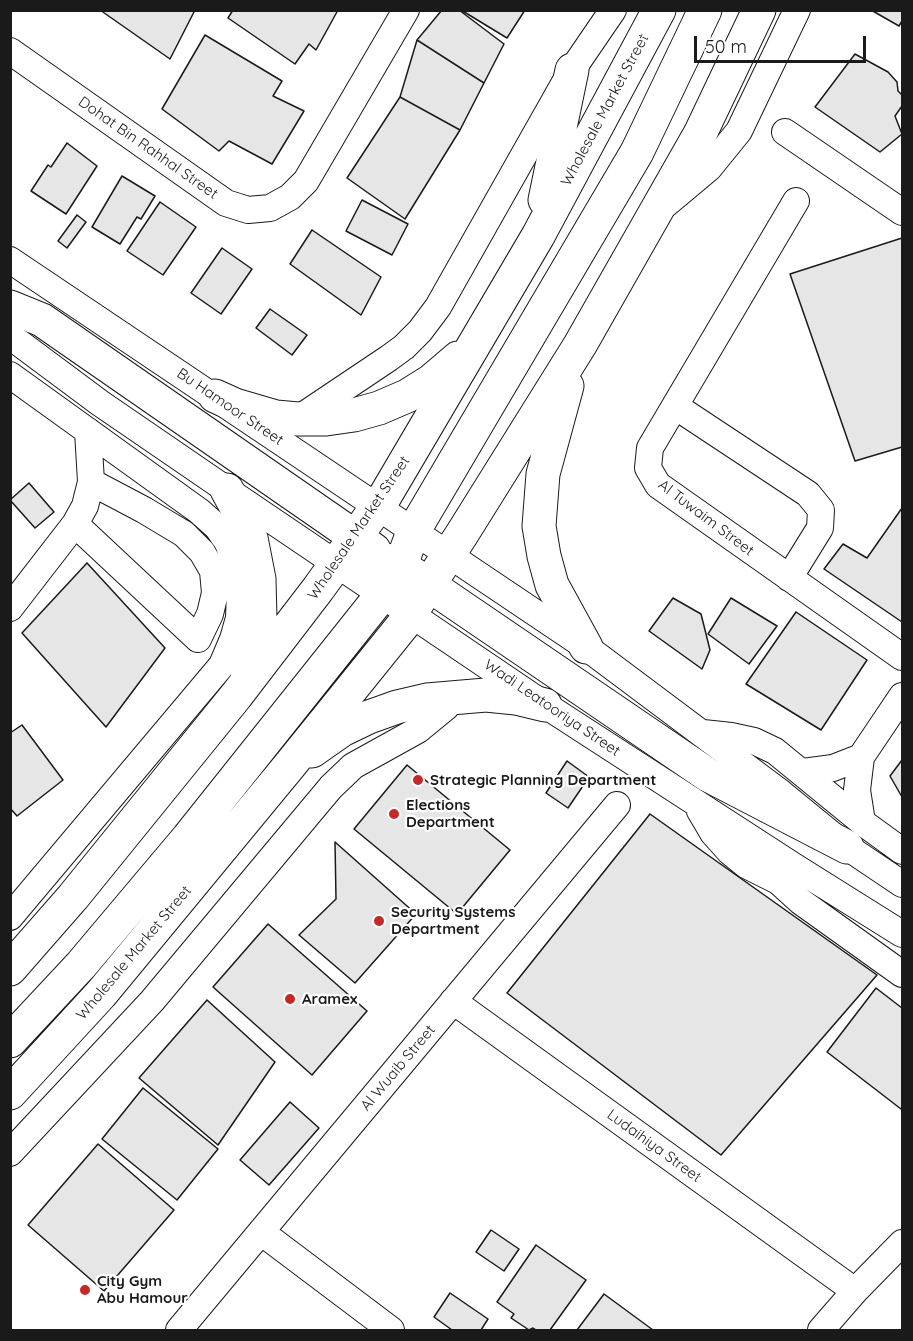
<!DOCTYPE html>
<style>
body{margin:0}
#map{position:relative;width:913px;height:1341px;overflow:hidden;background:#fff;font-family:Quicksand,sans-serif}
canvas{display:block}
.frame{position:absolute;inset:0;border:12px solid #1a1a1a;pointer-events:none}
.scale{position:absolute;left:694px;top:36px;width:172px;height:27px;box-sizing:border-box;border:3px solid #1a1a1a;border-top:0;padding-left:8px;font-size:18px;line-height:21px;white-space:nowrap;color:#1a1a1a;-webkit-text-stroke:4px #fff;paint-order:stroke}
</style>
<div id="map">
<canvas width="913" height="1341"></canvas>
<div class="frame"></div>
<div class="scale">50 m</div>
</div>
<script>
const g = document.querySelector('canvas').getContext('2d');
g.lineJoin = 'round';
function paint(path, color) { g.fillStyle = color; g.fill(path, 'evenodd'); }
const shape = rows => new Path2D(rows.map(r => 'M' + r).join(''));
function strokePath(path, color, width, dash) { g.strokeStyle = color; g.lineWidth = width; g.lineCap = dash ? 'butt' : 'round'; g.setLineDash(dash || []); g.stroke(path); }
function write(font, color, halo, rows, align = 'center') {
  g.font = font + ' Quicksand,sans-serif'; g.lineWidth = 4.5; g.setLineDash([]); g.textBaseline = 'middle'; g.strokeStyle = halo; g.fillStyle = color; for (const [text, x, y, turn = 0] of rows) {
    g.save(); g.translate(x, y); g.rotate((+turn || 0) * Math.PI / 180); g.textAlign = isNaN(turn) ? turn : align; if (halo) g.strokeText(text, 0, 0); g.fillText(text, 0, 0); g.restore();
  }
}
const building = shape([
 [100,10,195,10,170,59,100,10],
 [233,10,338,10,316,50,309,44,295,64,228,18,233,10],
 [442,10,459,10,504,44,484,83,417,40,442,10],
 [461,10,525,10,507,38,461,10],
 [871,10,902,10,902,21,899,26,871,10],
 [205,35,282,81,273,96,304,111,272,164,229,141,219,151,162,109,205,35],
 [417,40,484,83,460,130,400,97,417,40],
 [855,54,888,72,897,82,898,91,902,95,902,106,895,116,902,134,880,152,815,107,855,54],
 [400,97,460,130,405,219,347,178,400,97],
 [67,143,97,166,66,214,31,191,48,165,51,167,67,143],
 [122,176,155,196,141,219,137,217,120,244,92,227,122,176],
 [362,200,408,224,392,255,346,231,362,200],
 [160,202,196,227,163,275,127,251,160,202],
 [77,215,86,222,67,248,58,241,77,215],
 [312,230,381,277,361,315,290,264,312,230],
 [902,238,902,447,855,461,790,274,902,238],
 [222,248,252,269,221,314,191,293,222,248],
 [270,309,307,335,292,355,256,328,270,309],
 [29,483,54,512,35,528,10,500,29,483],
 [902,508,902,622,824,569,843,544,867,558,902,508],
 [87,563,165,648,106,727,22,633,87,563],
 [673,598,701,614,710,650,702,669,649,631,673,598],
 [731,598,777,626,749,664,708,634,731,598],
 [796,612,867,660,821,730,746,684,796,612],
 [22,725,63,780,17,816,10,808,10,733,22,725],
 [902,760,902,797,890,776,902,760],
 [567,761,589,777,568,808,546,793,567,761],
 [407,765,510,850,457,914,354,829,407,765],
 [650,814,877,975,721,1155,507,993,650,814],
 [335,842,416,914,355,983,299,935,336,899,335,842],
 [268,924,367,1011,312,1075,213,987,268,924],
 [876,988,902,1008,902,1107,901,1109,827,1052,876,988],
 [207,1000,275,1062,218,1145,139,1078,207,1000],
 [143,1088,218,1149,177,1200,102,1139,143,1088],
 [290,1102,319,1128,269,1185,240,1160,290,1102],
 [98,1144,174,1210,104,1291,28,1225,98,1144],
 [491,1230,519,1249,504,1271,476,1252,491,1230],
 [536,1245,586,1280,550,1330,536,1330,533,1328,529,1330,511,1318,514,1314,497,1302,536,1245],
 [450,1293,488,1319,481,1330,452,1330,434,1317,450,1293],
 [604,1294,653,1330,577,1330,604,1294]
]);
const minor = shape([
 [10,51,226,203,248,210,270,208,290,197,306,181,406,10],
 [785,132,902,212],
 [796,201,650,448,648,468,658,485,902,657],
 [666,204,709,168,739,131,797,10],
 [10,260,586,647,781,793,847,847,902,884],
 [10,336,100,403,227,490,545,705,795,867,902,934],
 [10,375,199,511,217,527,228,543,236,565,240,590,239,618,233,639,222,665,10,917],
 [675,406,808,494,821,510,820,528,789,578],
 [298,419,389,358,404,347,420,331,438,307,572,70,613,10],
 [75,524,198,639,210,614,215,593,213,571,202,552,184,534,144,510,91,482],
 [10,608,75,524,85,506,91,482,88,431],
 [703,733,731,736,754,741,775,751,862,822,902,851],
 [803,772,833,768,861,757],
 [700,811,713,833,730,852,746,865,778,881,800,901,902,974],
 [862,822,857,790,861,757,902,696],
 [453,1001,855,1291],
 [10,1153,152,1001,331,787,353,766,418,730,446,707,452,697],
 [261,1232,391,1330],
 [179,1330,617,805],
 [821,1330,855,1291,902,1243]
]);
const major = shape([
 [545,200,572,70],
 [10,307,42,320,374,550],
 [567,386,543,474,539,526,544,556,552,585,586,647],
 [215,396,235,405,276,417,298,419,326,419,354,415,379,408,407,396,431,381,458,358],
 [227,490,240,514,251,538,259,579,260,619,256,645,247,672],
 [336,564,350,555,364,553,386,560,410,572,708,775,847,847],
 [410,612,398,597,395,581,413,532,637,152,705,10],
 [312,751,342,730,369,717,397,707,427,700,486,695,516,698,545,705],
 [10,969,73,897,236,696,318,589,385,496,538,236,659,10],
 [10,1041,81,965,188,838,376,602,397,563],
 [10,1093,101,994,290,765,403,625,462,534,580,345,700,134,759,10]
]);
const markers = [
 [418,780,6,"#c62828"],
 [394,814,6,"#c62828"],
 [379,921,6,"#c62828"],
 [290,999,6,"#c62828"],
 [85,1290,6,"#c62828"]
];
const streetNames = [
 ["Wholesale Market Street",605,110,-62],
 ["Dohat Bin Rahhal Street",148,148,35],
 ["Bu Hamoor Street",230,407,34],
 ["Al Tuwaim Street",706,518,37],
 ["Wholesale Market Street",359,528,-56],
 ["Wadi Leatooriya Street",552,708,34],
 ["Wholesale Market Street",134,953,-50],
 ["Al Wuaib Street",398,1068,-50],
 ["Ludaihiya Street",654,1146,36]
];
const poiNames = [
 ["Strategic Planning Department",430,780],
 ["Elections",406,805],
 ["Department",406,822],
 ["Security Systems",391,912],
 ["Department",391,929],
 ["Aramex",302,999],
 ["City Gym",97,1281],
 ["Abu Hamour",97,1298]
];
paint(building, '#e6e6e6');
strokePath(building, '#1a1a1a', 1.5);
strokePath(minor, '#1a1a1a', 28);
strokePath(major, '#1a1a1a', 35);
strokePath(minor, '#fff', 26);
strokePath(major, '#fff', 33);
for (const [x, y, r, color] of markers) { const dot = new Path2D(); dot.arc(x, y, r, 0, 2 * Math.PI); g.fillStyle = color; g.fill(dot); strokePath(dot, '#fff', 2); }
write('15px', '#1a1a1a', '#fff', streetNames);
write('bold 15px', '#1a1a1a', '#fff', poiNames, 'left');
</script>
